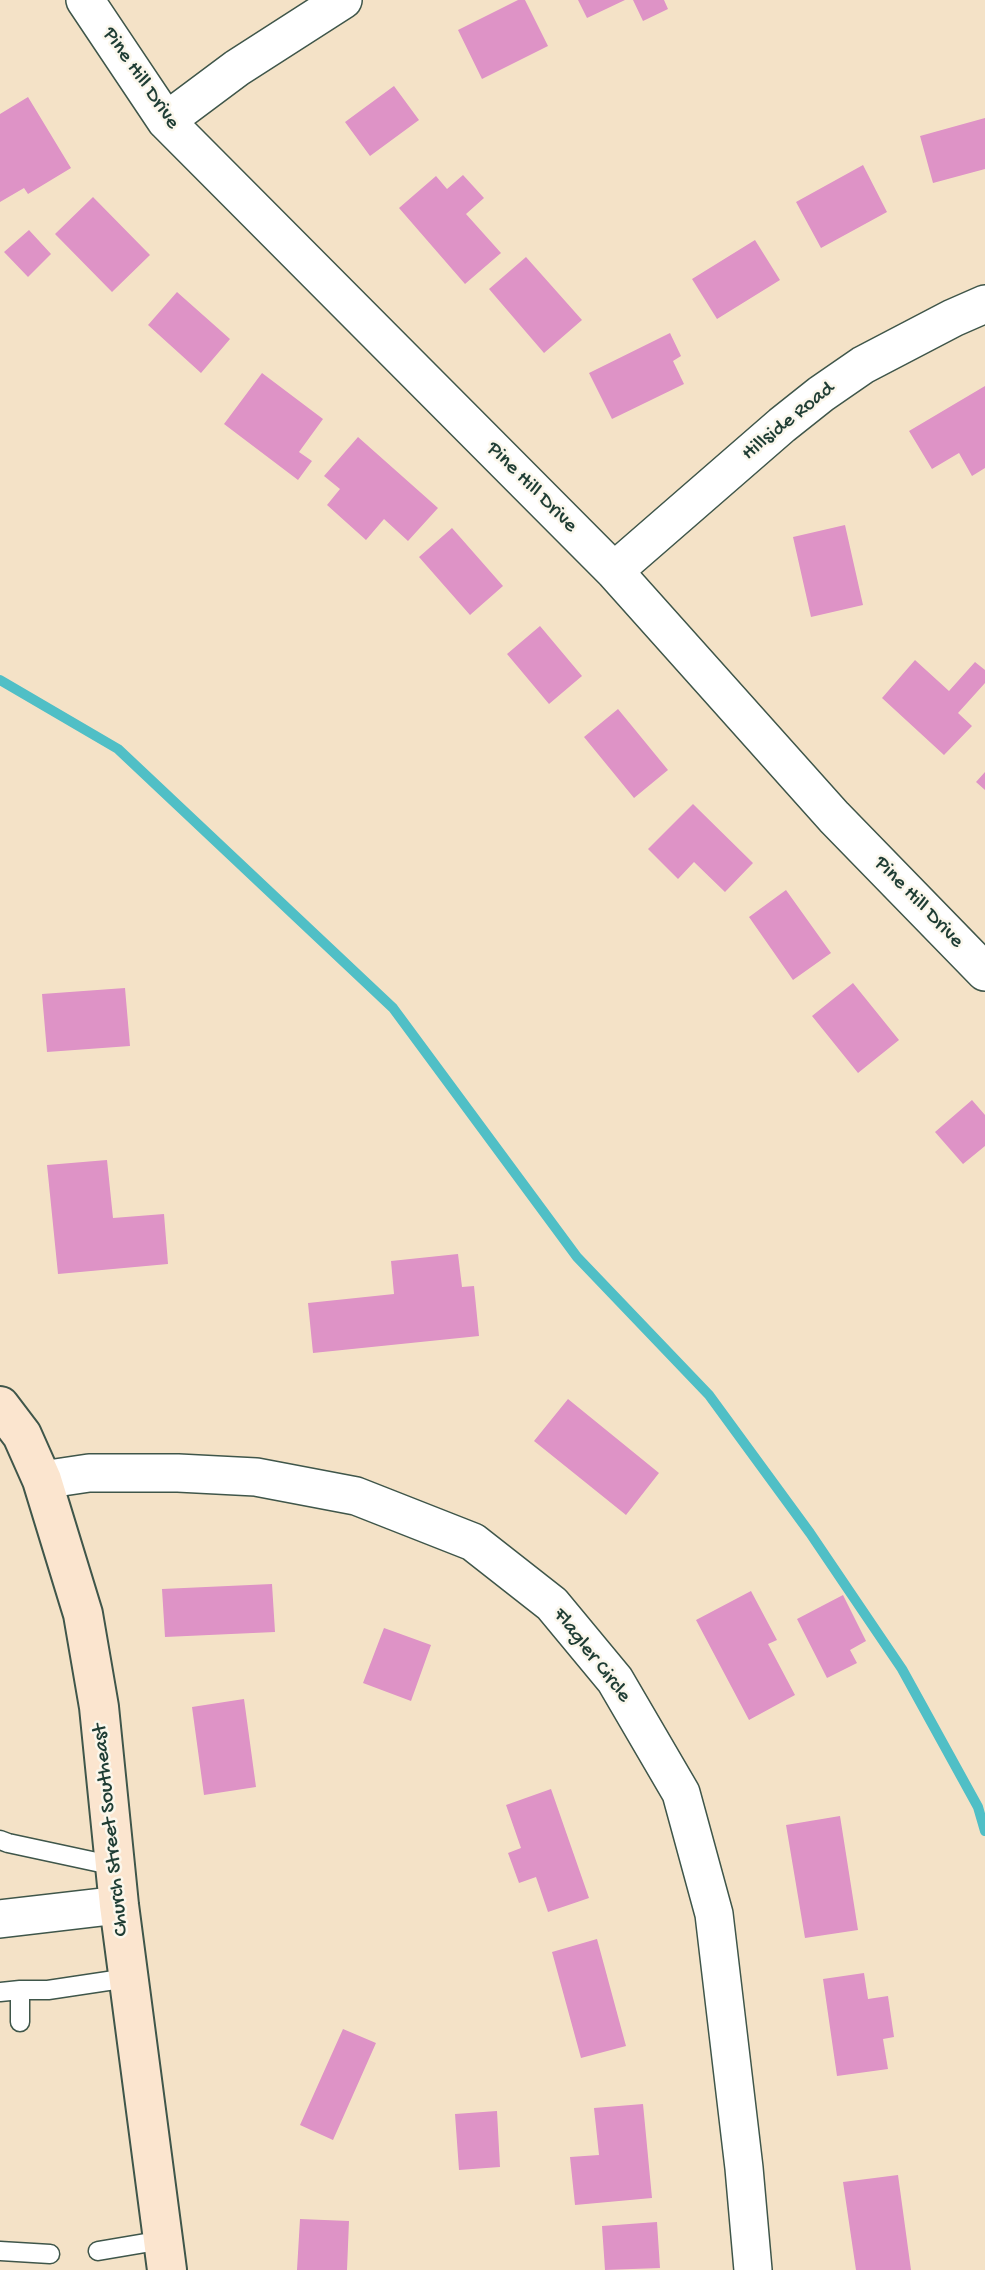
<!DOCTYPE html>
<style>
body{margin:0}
canvas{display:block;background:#f4e2c7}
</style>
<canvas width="985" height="2270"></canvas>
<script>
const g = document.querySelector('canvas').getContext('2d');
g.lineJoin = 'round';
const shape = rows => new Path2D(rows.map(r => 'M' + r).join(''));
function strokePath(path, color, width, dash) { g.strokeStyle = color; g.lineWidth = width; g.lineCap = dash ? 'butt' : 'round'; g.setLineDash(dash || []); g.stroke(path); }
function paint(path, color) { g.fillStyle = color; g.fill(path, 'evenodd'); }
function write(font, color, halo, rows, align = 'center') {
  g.font = font + ' "Gochi Hand",sans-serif'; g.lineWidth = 5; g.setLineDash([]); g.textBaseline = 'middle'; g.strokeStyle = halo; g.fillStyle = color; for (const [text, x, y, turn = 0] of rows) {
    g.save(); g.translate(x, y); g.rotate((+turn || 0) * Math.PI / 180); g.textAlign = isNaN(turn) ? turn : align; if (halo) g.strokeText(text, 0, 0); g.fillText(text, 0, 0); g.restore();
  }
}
const stream = shape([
 [0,680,118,749,393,1008,577,1257,709,1395,810,1533,902,1669,978,1807,985,1831]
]);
const building = shape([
 [518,0,525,0,548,46,482,79,458,30],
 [578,0,625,0,587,18],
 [633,0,664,0,668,9,643,21],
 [394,86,419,120,370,156,345,122],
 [28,97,71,168,28,194,24,188,0,202,0,114],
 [985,118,985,169,933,183,920,136],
 [863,165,887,212,821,248,796,202],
 [463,175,484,198,466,214,501,253,465,284,399,208,436,176,447,189],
 [93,197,150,255,112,292,55,234],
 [29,230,51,254,28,277,4,252],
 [755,240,780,280,717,319,692,279],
 [526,257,582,320,544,353,489,289],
 [177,292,230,339,201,373,148,325],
 [670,333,681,356,673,361,684,384,612,419,589,373],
 [262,373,323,419,299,452,312,461,298,480,224,424],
 [985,386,985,468,972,476,959,453,932,469,909,431],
 [358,437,438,508,408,541,384,519,366,540,327,505,340,489,324,476],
 [845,525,863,605,811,617,793,537],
 [452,528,503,586,470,615,419,557],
 [540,626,582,676,549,704,507,654],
 [915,660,949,691,975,662,985,670,985,683,958,713,972,726,944,755,882,698],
 [618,709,668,770,634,798,584,737],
 [985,772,985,790,976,782],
 [693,804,753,863,725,892,694,862,678,879,648,849],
 [786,890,831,953,793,980,749,917],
 [853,983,899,1040,858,1073,812,1016],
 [125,988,130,1046,47,1052,42,994],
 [972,1100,985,1115,985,1146,963,1164,935,1132],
 [107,1160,113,1218,164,1214,168,1264,58,1274,47,1165],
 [458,1254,462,1287,474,1286,479,1336,313,1353,308,1303,394,1294,391,1261],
 [568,1399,659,1473,626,1515,534,1441],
 [272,1584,275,1632,165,1637,162,1589],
 [751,1591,777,1640,768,1644,795,1695,749,1720,696,1620],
 [843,1595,866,1641,850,1650,857,1663,827,1678,797,1619],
 [384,1628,431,1645,411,1701,363,1683],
 [244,1699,256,1787,204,1795,192,1707],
 [551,1789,589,1898,548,1912,536,1877,519,1883,508,1853,521,1848,506,1805],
 [840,1816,858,1930,805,1938,786,1825],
 [597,1939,626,2046,581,2058,552,1952],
 [864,1973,868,1999,888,1996,894,2037,883,2039,888,2069,837,2076,823,1979],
 [343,2029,376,2043,333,2140,300,2125],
 [643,2104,652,2198,575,2205,570,2157,599,2155,594,2108],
 [497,2111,500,2167,459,2170,455,2114],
 [898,2175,911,2270,856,2270,843,2182],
 [300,2219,349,2221,347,2270,297,2270],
 [657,2222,660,2268,605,2270,602,2226]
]);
const lane = shape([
 [0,1840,8,1843,115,1866],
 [0,1992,20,1990],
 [20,2022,20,1990,48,1990,128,1978],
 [0,2251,50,2254],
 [98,2251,163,2240]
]);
const street = shape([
 [85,0,166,121,614,571,834,817,985,972],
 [166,121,237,68,343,0],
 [614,571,782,425,821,394,863,365,953,318,985,304],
 [42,1480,89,1473,178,1473,256,1477,356,1496,473,1542,552,1604,615,1680,681,1793,714,1914,744,2168,753,2270],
 [0,1919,119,1905]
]);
const secondary = shape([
 [0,1406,22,1435,42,1480,83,1614,99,1707,119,1905,167,2270]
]);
const streetNames = [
 ["Pine Hill Drive",140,79,55],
 ["Hillside Road",789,422,-39],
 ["Pine Hill Drive",531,488,45],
 ["Pine Hill Drive",918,903,46],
 ["Flagler Circle",591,1656,52],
 ["Church Street Southeast",112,1830,-96]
];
strokePath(stream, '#50bfc6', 10);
paint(building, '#de93c6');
strokePath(lane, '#3f564a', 21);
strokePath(street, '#3f564a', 40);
strokePath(secondary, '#3f564a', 42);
strokePath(lane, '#fff', 18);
strokePath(street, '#fff', 37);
strokePath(secondary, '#fbe5cf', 38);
write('21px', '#1f3d34', '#fbf7ec', streetNames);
</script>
